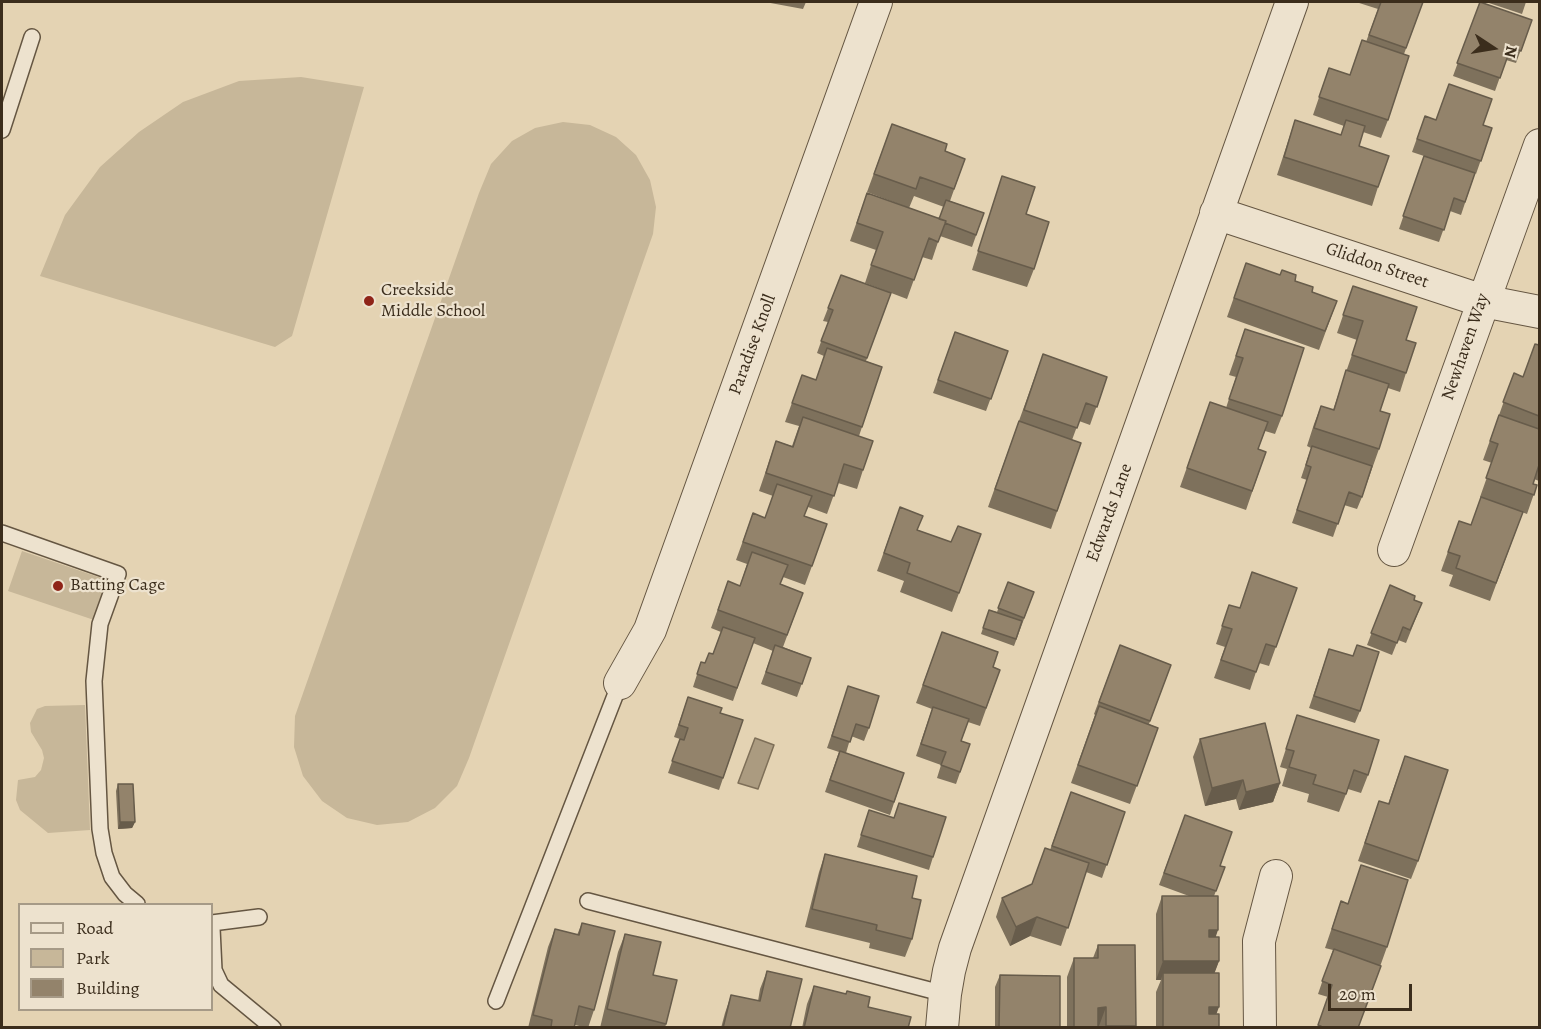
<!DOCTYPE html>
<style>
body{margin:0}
#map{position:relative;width:1541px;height:1029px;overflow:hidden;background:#e4d3b3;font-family:Alegreya,serif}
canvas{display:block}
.frame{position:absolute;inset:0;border:3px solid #3b2d1c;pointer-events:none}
.legend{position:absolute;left:18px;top:903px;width:195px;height:108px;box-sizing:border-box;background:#ede2ce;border:2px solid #a69a87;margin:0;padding:8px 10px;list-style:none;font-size:18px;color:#3b2d1c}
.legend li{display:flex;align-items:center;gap:12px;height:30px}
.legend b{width:30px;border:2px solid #a69a87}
.north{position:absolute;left:1463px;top:18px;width:60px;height:60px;-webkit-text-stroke:4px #ede2ce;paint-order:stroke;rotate:102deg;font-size:16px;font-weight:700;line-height:24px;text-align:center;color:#3b2d1c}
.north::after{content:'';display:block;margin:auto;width:21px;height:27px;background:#3b2d1c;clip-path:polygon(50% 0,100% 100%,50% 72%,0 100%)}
.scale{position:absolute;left:1328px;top:984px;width:84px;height:27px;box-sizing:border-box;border:3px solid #3b2d1c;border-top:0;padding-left:8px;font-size:18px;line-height:21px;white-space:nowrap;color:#3b2d1c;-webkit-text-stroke:4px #ede2ce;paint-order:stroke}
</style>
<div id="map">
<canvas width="1541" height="1029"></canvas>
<div class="frame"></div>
<ul class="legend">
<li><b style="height:8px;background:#ede2ce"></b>Road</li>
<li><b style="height:16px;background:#c7b799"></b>Park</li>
<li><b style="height:16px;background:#93836b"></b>Building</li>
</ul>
<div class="north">N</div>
<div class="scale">20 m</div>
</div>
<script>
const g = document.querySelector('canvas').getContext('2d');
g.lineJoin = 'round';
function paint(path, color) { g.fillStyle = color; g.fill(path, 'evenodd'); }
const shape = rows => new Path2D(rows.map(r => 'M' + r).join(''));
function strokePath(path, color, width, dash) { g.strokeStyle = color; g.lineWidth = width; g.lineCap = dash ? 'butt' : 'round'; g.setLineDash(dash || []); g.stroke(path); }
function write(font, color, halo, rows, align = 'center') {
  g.font = font + ' Alegreya,serif'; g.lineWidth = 4.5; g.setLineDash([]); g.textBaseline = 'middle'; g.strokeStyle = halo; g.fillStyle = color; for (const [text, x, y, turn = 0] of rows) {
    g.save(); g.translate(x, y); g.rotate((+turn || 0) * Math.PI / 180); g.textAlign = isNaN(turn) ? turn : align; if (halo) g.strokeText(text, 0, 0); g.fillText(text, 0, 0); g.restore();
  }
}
const green = shape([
 [301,77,364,87,292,336,275,347,40,276,65,215,100,167,139,132,183,102,239,81],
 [563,122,590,125,616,137,636,155,650,180,656,207,653,234,469,758,457,786,435,808,408,822,377,825,347,818,322,801,303,776,294,747,295,716,479,193,491,164,512,141,535,128],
 [22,551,107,580,94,620,8,591],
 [85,705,90,830,48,833,20,810,16,800,18,780,35,777,41,770,44,758,42,750,31,732,30,723,37,709,45,706]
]);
const water = shape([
 [755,738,774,745,758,789,738,783,755,738]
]);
const lane = shape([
 [2,130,32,37],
 [2,533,118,574,100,624,94,681,100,829,104,853,112,877,125,894,137,904],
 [588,901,945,994],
 [212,923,259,917],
 [212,928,214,970,221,985,273,1028],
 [496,1001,620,683]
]);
const street = shape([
 [1216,213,1483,301,1540,312],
 [1394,550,1540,145],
 [620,683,650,630,876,2],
 [942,1028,945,994,949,971,955,948,1292,2],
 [1260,1028,1259,941,1276,876]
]);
const wall = shape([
 [765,2,806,2,803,9],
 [1356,2,1423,2,1404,54,1388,120,1381,138,1363,132,1359,146,1378,187,1372,206,1277,175,1295,120,1341,135,1344,126,1313,115,1329,68,1350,75,1362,40,1366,42,1378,9],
 [1480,2,1532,20,1516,63,1506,60,1495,91,1453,76],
 [1486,2,1526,2,1522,14],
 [1425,116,1436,120,1483,125,1492,128,1476,174,1475,173,1461,215,1450,211,1439,242,1399,229,1424,156,1445,163,1412,152],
 [892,124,945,151,965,159,950,201,984,213,972,247,940,236,932,260,922,257,907,299,865,283,876,250,850,241,867,193,939,219,944,207,914,196,909,208,867,192],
 [1002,176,1026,214,1034,269,1027,287,972,270],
 [1246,263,1295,281,1312,292,1337,301,1319,350,1227,317],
 [841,275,891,293,866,361,882,367,859,436,863,470,857,489,838,483,827,514,808,507,804,516,812,566,805,585,783,577,780,584,803,593,783,647,811,658,797,697,761,684,773,651,753,643,733,701,693,687,701,662,705,663,713,654,721,632,711,628,728,581,740,586,747,564,736,560,753,513,765,518,773,496,759,491,776,441,792,446,799,426,785,422,802,375,816,380,824,356,817,353,828,322,823,321],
 [1353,286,1406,340,1406,373,1400,392,1388,388,1380,411,1379,449,1362,497,1357,509,1344,505,1333,537,1292,523,1307,480,1301,478,1311,448,1307,446,1314,424,1321,406,1333,410,1357,340,1337,333],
 [1245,329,1282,416,1275,434,1265,431,1258,449,1266,452,1246,510,1180,487,1210,402,1226,408,1236,377,1229,375],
 [955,332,1008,351,986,411,933,393],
 [1539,345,1539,481,1534,479,1533,484,1537,485,1527,514,1511,508,1523,512,1490,601,1449,586,1453,575,1441,571,1459,521,1471,525,1481,497,1480,497,1492,463,1483,460,1514,373,1523,377],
 [1043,354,1107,377,1090,425,1079,421,1072,440,1081,443,1051,529,988,507],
 [900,507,917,530,951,542,981,534,952,612,900,592,904,581,877,571],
 [1008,582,1034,592,1014,646,981,634,989,610,997,612],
 [1390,585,1414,600,1422,603,1406,643,1398,640,1392,655,1367,645],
 [1297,588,1269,666,1259,663,1250,690,1214,678,1225,647,1216,644,1229,605,1239,608],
 [942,632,993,667,1000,670,980,726,968,722,961,741,970,744,956,784,937,778,941,765,916,756,932,709,916,703],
 [1120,645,1171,665,1149,724,1158,728,1130,804,1071,783,1095,715,1094,714],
 [1329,649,1360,711,1355,723,1309,708],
 [688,697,720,713,743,720,719,790,668,773,680,739,674,737],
 [844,699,869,728,864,741,851,736,846,753,904,773,890,815,825,792,839,752,827,748],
 [1297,715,1368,775,1361,793,1348,789,1339,812,1307,802,1309,794,1282,786,1287,769,1280,767],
 [1200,739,1280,783,1273,802,1239,810,1236,799,1205,806,1193,757],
 [1405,756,1418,861,1411,879,1358,861,1379,801,1388,804],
 [118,784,135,822,132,828,118,829,116,791],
 [1071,792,1125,812,1102,878,1086,872,1061,946,1030,936,1010,946,996,917,1002,898,1032,884,1050,850],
 [869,810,933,857,929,870,857,847],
 [1185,815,1220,866,1225,867,1214,896,1216,937,1219,961,1214,973,1216,1014,1219,1028,1156,1028,1156,992,1161,980,1156,980,1156,914,1162,896,1189,896,1159,885],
 [825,854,912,898,912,939,905,957,869,948,870,943,805,927,819,872],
 [1361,865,1387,947,1358,1028,1317,1028,1328,997,1318,994,1333,950,1325,948,1341,901,1348,904],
 [582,923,594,1010,588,1028,575,1025,574,1028,528,1028,548,947,555,929,577,935],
 [625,934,653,975,666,1024,665,1028,600,1028,618,952],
 [1098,945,1135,1028,1099,1028,1099,1026,1098,1026,1098,1028,1067,1028,1067,977,1074,958,1093,958],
 [767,971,790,1028,721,1028,725,1013,731,995,758,1001,760,989],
 [1000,975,1060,1028,995,1028,995,987],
 [814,986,868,1007,908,1028,802,1028,807,1004]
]);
const shadedWall = shape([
 [1243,780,1236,799,1205,806,1212,788],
 [1280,783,1273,802,1239,810,1246,792],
 [120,822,135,822,132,828,118,829],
 [1037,917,1030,936,1010,946,1016,927],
 [1209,930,1218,930,1212,948,1202,948],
 [1163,961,1219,961,1212,980,1163,973,1161,980,1156,980],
 [1106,1007,1099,1026,1091,1026,1098,1008],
 [1209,1007,1219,1007,1212,1026,1202,1026],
 [1106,1026,1136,1026,1135,1028,1105,1028]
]);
const building = shape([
 [1381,2,1423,2,1406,48,1369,35,1381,2],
 [1480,2,1532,20,1521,51,1511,47,1500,78,1457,63,1480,2],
 [1362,40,1409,56,1388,120,1319,97,1329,68,1350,75,1362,40],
 [1449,84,1492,99,1483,125,1492,128,1481,161,1417,139,1425,116,1436,120,1449,84],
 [1295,120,1341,135,1346,120,1365,126,1359,146,1389,156,1378,187,1284,157,1295,120],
 [892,124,947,144,945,151,965,159,954,189,920,177,916,189,874,174,892,124],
 [1424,156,1475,173,1465,202,1454,198,1444,230,1403,216,1424,156],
 [1002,176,1035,187,1026,214,1049,222,1034,269,978,251,1002,176],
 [867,193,946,221,938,242,929,238,914,280,871,265,883,232,857,223,867,193],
 [946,200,984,213,976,235,945,223,946,221,939,219,946,200],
 [1246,263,1280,275,1282,270,1296,275,1295,281,1313,287,1312,292,1337,301,1325,331,1234,298,1246,263],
 [841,275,891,293,867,358,821,341,833,310,828,308,841,275],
 [1353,286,1417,307,1406,340,1416,343,1406,373,1352,355,1363,321,1343,315,1353,286],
 [1245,329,1304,348,1282,416,1229,399,1243,358,1236,356,1245,329],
 [955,332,1008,351,991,399,938,380,955,332],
 [1535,344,1539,345,1539,416,1503,402,1514,373,1523,377,1535,344],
 [827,348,882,367,862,427,792,403,802,375,816,380,827,348],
 [1043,354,1107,377,1097,407,1086,403,1077,428,1024,410,1043,354],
 [1346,370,1389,384,1380,411,1390,414,1379,449,1314,428,1321,406,1334,410,1346,370],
 [1210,402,1268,422,1258,449,1266,452,1252,491,1187,468,1210,402],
 [1499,415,1539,429,1539,465,1533,484,1537,485,1534,495,1486,478,1498,444,1490,441,1499,415],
 [803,417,873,441,863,470,844,464,834,496,766,473,776,441,793,447,803,417],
 [1019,421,1081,443,1057,511,995,489,1019,421],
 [1312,446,1372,466,1362,497,1349,492,1338,524,1297,510,1311,467,1306,465,1312,446],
 [777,484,812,496,804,516,827,524,812,566,743,542,753,513,765,518,777,484],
 [1481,497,1523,512,1496,583,1456,568,1460,556,1448,552,1459,521,1471,525,1481,497],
 [900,507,923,516,917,530,951,542,958,526,981,534,959,593,907,573,910,563,884,553,900,507],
 [752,552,788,565,780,584,803,593,787,635,718,610,728,581,740,586,752,552],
 [1252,572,1297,588,1276,647,1266,644,1256,672,1221,660,1232,629,1222,626,1229,605,1240,608,1252,572],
 [1008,582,1034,592,1024,618,998,608,1008,582],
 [1390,585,1415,596,1414,600,1422,603,1410,630,1403,627,1397,643,1371,633,1390,585],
 [989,610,1022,621,1016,639,983,628,989,610],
 [723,627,755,638,737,688,697,674,701,662,705,663,709,653,713,654,723,627],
 [942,632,998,652,993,667,1000,670,986,708,923,685,942,632],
 [775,645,811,658,802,684,766,672,775,645],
 [1120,645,1171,665,1150,721,1099,702,1120,645],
 [1357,645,1379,652,1360,711,1314,696,1329,649,1353,656,1357,645],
 [848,686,879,696,869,728,856,724,850,742,832,736,848,686],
 [688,697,722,708,720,713,743,720,723,778,672,761,680,739,684,740,688,728,679,725,688,697],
 [1099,706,1158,728,1137,786,1078,765,1099,706],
 [933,707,969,719,961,741,970,744,960,772,941,765,946,752,921,744,933,707],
 [1297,715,1379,740,1368,775,1354,770,1346,794,1313,784,1316,775,1289,767,1294,751,1286,749,1297,715],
 [1265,723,1280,783,1246,792,1243,780,1212,788,1200,739,1265,723],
 [840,751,904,773,894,802,830,780,840,751],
 [1405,756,1448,770,1418,861,1365,843,1379,801,1389,804,1405,756],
 [118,784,133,784,135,822,120,822,118,784],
 [1071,792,1125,812,1107,865,1052,846,1071,792],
 [899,803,946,817,933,857,861,835,869,810,894,818,899,803],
 [1185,815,1232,832,1220,866,1225,867,1216,891,1164,873,1185,815],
 [1045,848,1089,863,1068,928,1037,917,1016,927,1002,898,1032,884,1045,848],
 [825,854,917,876,912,898,921,900,912,939,876,930,877,925,812,909,825,854],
 [1361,865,1408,880,1387,947,1332,929,1341,901,1348,904,1361,865],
 [1162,896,1218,896,1218,930,1209,930,1209,937,1219,937,1219,961,1163,961,1162,896],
 [582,923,615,931,594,1010,579,1006,574,1028,551,1027,552,1020,533,1015,555,929,579,935,582,923],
 [625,934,661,942,653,975,677,980,666,1024,607,1009,625,934],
 [1098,945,1135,945,1136,1026,1106,1026,1106,1007,1098,1008,1098,1027,1074,1027,1074,958,1098,958,1098,945],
 [1334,949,1381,966,1358,1028,1325,1028,1318,1025,1332,985,1322,981,1334,949],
 [767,971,802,979,790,1028,723,1028,731,995,760,1001,767,971],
 [1163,973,1219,973,1219,1007,1209,1007,1209,1014,1219,1014,1219,1028,1163,1028,1163,973],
 [1000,975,1060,976,1060,1028,999,1028,1000,975],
 [814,986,846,994,847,991,870,997,868,1007,911,1017,908,1028,804,1028,814,986]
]);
const markers = [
 [369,301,6,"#8f2418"],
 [58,586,6,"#8f2418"]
];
const streetNames = [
 ["Gliddon Street",1377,266,19],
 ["Paradise Knoll",753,345,-70],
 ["Newhaven Way",1466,347,-71],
 ["Edwards Lane",1110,513,-70]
];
const poiNames = [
 ["Creekside",381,291],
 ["Middle School",381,312],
 ["Batting Cage",70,586]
];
paint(green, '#c7b799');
paint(water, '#ab9b80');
strokePath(water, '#7e6f58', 1.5);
strokePath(lane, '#655642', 18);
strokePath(street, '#655642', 34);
strokePath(lane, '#ede2ce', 15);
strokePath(street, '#ede2ce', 32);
paint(wall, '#7e715c');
paint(shadedWall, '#675c4b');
paint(building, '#93836b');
strokePath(building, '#675c4b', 1.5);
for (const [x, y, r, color] of markers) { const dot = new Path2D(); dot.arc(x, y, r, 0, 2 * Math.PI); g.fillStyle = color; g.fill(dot); strokePath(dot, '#ede2ce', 2); }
write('18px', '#3b2d1c', '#ede2ce', streetNames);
write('18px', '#3b2d1c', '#ede2ce', poiNames, 'left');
</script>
